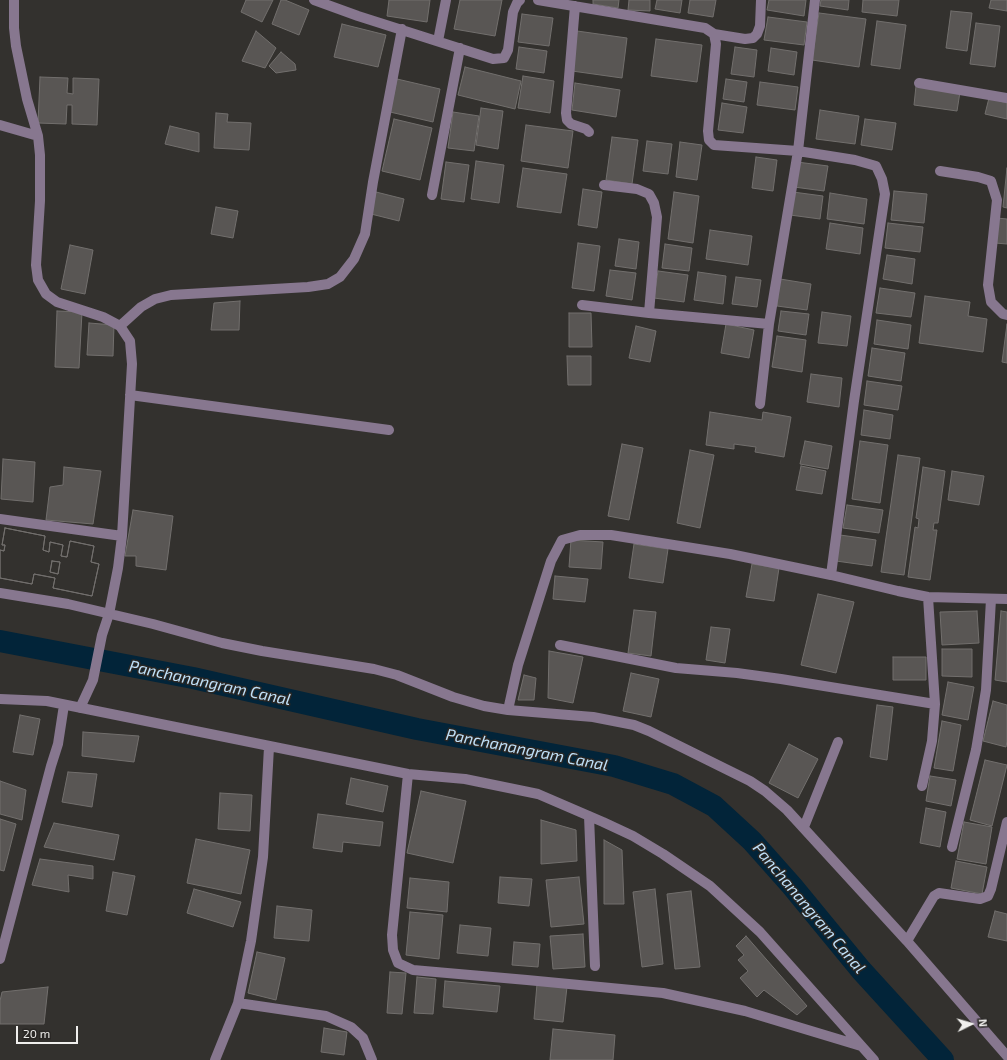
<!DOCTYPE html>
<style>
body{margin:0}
#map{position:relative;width:1007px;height:1060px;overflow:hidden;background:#33312e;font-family:"Exo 2",sans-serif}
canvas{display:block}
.north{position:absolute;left:951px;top:1004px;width:40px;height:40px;-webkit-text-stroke:3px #292725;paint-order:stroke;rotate:85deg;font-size:11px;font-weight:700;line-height:16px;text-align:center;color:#f0efed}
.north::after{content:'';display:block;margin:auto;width:14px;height:18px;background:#f0efed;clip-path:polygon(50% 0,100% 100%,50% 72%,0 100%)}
.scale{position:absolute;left:16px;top:1026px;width:62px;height:18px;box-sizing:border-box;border:2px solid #f0efed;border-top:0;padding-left:5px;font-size:12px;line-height:14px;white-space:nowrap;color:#f0efed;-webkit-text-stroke:3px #292725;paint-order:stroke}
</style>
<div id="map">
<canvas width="1007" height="1060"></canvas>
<div class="north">N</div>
<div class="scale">20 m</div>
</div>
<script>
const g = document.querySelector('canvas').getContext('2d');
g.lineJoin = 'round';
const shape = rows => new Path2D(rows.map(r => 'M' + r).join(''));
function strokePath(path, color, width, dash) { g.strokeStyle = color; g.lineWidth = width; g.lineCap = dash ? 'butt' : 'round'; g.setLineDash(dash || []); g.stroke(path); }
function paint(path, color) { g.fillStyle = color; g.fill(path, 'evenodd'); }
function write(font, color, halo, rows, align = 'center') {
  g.font = font + ' "Exo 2",sans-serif'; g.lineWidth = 3; g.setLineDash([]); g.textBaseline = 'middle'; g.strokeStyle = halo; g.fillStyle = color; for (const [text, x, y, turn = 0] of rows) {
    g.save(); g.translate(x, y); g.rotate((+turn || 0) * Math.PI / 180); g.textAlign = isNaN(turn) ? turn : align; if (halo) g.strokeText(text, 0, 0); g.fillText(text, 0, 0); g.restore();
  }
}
const canal = shape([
 [0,641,193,678,417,729,614,766,673,784,714,806,752,841,792,886,861,970,943,1060]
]);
const building = shape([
 [246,0,273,0,262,22,241,12,246,0],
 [281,0,285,0,309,10,299,35,272,24,281,0],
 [389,0,430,0,427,22,387,16,389,0],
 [460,0,502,0,495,36,454,29,460,0],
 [593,0,619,0,618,8,593,4,593,0],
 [629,0,650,0,650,11,628,10,629,0],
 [657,0,682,0,680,13,655,9,657,0],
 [690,0,716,0,713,17,688,13,690,0],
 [769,0,806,0,804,16,767,10,769,0],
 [821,0,849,0,848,10,820,6,821,0],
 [863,0,899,0,897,16,862,12,863,0],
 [991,0,1007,0,1007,11,989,8,991,0],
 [951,11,972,13,967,51,946,48,951,11],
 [819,13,866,19,859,67,812,60,819,13],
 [522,14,553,18,549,46,518,42,522,14],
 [768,17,807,22,804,45,764,40,768,17],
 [877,21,906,25,900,69,871,65,877,21],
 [976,23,1000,26,995,67,970,64,976,23],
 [342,24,386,35,378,67,334,57,342,24],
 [256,31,276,48,265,68,242,61,256,31],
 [577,31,627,38,622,78,572,71,577,31],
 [656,39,702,45,697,82,651,76,656,39],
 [519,47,547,51,544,73,516,69,519,47],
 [735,47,757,50,754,77,731,74,735,47],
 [771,48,797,52,794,75,768,71,771,48],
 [281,52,295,64,296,70,276,73,269,66,281,52],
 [465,67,521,81,515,109,458,95,465,67],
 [523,76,554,81,550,113,518,108,523,76],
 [40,77,68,78,67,93,73,94,73,78,99,79,97,125,72,124,72,105,67,105,66,124,38,123,40,77],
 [397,79,440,89,433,122,390,112,397,79],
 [726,79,747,82,744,102,723,99,726,79],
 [760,82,798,87,795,110,757,105,760,82],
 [575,83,620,90,616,117,572,110,575,83],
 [916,86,960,92,957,111,914,105,916,86],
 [989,98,1007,103,1007,119,985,114,989,98],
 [722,103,747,107,743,133,718,130,722,103],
 [481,108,503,111,498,149,476,145,481,108],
 [820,110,859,116,855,144,816,139,820,110],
 [453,112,479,116,474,151,448,148,453,112],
 [216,113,228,114,227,122,251,123,249,150,214,148,216,113],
 [394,119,432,128,420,180,382,171,394,119],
 [865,119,896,123,892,150,861,145,865,119],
 [526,125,573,131,568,168,521,161,526,125],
 [170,126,199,133,199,152,165,144,170,126],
 [612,137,638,140,632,184,606,180,612,137],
 [647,141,672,144,668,174,643,171,647,141],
 [680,142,702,145,697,180,676,177,680,142],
 [756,157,777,160,773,191,752,188,756,157],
 [476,161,504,165,499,203,471,199,476,161],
 [446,162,469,165,464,202,441,199,446,162],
 [797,162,828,166,824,191,794,187,797,162],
 [523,168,567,174,561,213,517,207,523,168],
 [1007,168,1007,208,1003,207,1007,168],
 [583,189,602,192,597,228,578,225,583,189],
 [894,191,927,194,924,223,891,220,894,191],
 [376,192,404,199,399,221,371,214,376,192],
 [674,192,699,196,693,243,668,239,674,192],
 [793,192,823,196,820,219,790,215,793,192],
 [830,193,867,199,864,224,827,219,830,193],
 [216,207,238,211,233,238,211,234,216,207],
 [997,218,1007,219,1007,244,995,243,997,218],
 [830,223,863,228,860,254,826,249,830,223],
 [888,223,923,227,920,252,885,248,888,223],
 [710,230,752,236,748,265,706,259,710,230],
 [619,239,639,242,636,269,615,266,619,239],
 [578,243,600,246,594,291,572,288,578,243],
 [665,244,692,248,689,271,662,268,665,244],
 [70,245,93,250,85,294,61,289,70,245],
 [887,255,915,259,912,284,883,279,887,255],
 [610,270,636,273,632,300,606,296,610,270],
 [658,271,688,275,684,302,654,298,658,271],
 [698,272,726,276,723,304,694,300,698,272],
 [736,277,761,280,757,307,732,304,736,277],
 [780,279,811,284,807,310,777,306,780,279],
 [880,288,915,293,911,317,876,313,880,288],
 [925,296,970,302,968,316,987,319,983,352,919,343,925,296],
 [240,301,239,330,211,330,214,303,240,301],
 [57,311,82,312,79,368,55,367,57,311],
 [781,311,809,314,806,335,778,331,781,311],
 [822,312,851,316,847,346,818,343,822,312],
 [569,313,591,313,592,347,569,347,569,313],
 [877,320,911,325,908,349,874,344,877,320],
 [89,323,114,325,113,356,87,355,89,323],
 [726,324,754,330,749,358,721,353,726,324],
 [1007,324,1007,363,1002,362,1007,324],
 [636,326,656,331,650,362,629,358,636,326],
 [777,336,806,340,802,372,772,367,777,336],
 [872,348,905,353,901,381,868,376,872,348],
 [567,356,591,356,591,385,568,385,567,356],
 [811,374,842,378,839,407,807,402,811,374],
 [867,381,902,386,898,410,864,405,867,381],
 [864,410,893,415,890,439,861,435,864,410],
 [710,412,762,420,763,412,791,417,784,457,755,452,756,447,734,444,734,449,706,445,710,412],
 [805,441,832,446,828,469,800,464,805,441],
 [860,441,888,445,880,503,852,499,860,441],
 [622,444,643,448,629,520,608,516,622,444],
 [690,450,714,455,700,528,677,523,690,450],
 [898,455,920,458,904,575,881,572,898,455],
 [3,459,35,462,33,502,1,499,3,459],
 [801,466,826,471,822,494,796,490,801,466],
 [64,467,101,471,93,524,46,520,50,487,63,485,64,467],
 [923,467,945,471,938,523,934,523,933,530,937,530,930,580,908,577,915,527,918,528,919,519,916,518,923,467],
 [952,471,984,476,979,505,948,500,952,471],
 [847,505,883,510,879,533,843,528,847,505],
 [133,510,173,516,166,570,136,566,136,556,125,556,133,510],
 [5,528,45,536,43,550,49,552,50,542,63,545,61,556,67,557,70,541,94,546,91,562,99,564,92,596,53,588,55,578,34,574,32,584,0,578,0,550,4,551,5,545,2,545,5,528],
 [52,561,60,562,58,574,50,572,52,561],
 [5,528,45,536,43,550,49,552,50,542,63,545,61,556,67,557,70,541,94,546,91,562,99,564,92,596,53,588,55,578,34,574,32,584,0,578,0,550,4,551,5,545,2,545,5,528],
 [840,535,876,540,872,566,836,561,840,535],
 [571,540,603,542,601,569,569,567,571,540],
 [634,544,668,549,663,583,629,578,634,544],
 [52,561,60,562,58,574,50,572,52,561],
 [752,564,779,568,774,601,746,597,752,564],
 [555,576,588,579,585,602,553,599,555,576],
 [818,594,854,602,836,673,801,665,818,594],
 [634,610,656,612,651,656,628,653,634,610],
 [977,611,979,643,942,645,940,612,977,611],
 [1001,611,1007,612,1007,682,995,680,1001,611],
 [711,627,730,629,725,663,706,660,711,627],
 [942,649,972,649,972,677,942,676,942,649],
 [549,651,583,657,573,703,548,698,549,651],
 [893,657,926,657,926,680,893,680,893,657],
 [631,673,659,679,651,717,623,711,631,673],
 [524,675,536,678,534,700,518,700,524,675],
 [948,682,974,687,968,720,942,715,948,682],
 [993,701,1007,705,1007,741,1006,747,983,741,993,701],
 [877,705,893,707,887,760,870,757,877,705],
 [20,715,40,719,33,755,13,752,20,715],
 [942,721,961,725,953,771,934,768,942,721],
 [83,732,139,736,134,762,82,756,83,732],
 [789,744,818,759,798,798,769,783,789,744],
 [985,760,1007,765,992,826,970,820,985,760],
 [68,772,97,774,92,807,62,802,68,772],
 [930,776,956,780,951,806,926,801,930,776],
 [351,778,388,786,383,812,346,804,351,778],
 [0,781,26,790,22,820,0,814,0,781],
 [421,791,466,801,453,863,407,853,421,791],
 [220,793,252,795,250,831,218,829,220,793],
 [926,808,946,812,940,847,920,843,926,808],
 [318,814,383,822,380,846,343,842,342,852,313,848,318,814],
 [0,819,16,824,4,871,0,870,0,819],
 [541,820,576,830,577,861,541,864,541,820],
 [964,822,992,827,986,864,957,859,964,822],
 [54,823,119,835,114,860,44,847,54,823],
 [196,839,250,850,241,894,187,883,196,839],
 [604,840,622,850,624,904,604,904,604,840],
 [40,859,93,866,93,879,68,875,69,892,32,885,40,859],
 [956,861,987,867,982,894,951,888,956,861],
 [113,872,135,876,127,915,106,911,113,872],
 [500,877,532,879,529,906,498,903,500,877],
 [579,877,584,924,551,927,546,880,579,877],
 [410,878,449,882,447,912,407,908,410,878],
 [194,889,241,902,233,927,187,913,194,889],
 [655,889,663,964,642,967,633,892,655,889],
 [691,891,700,967,675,969,667,894,691,891],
 [277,906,312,910,309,941,274,938,277,906],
 [995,911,1007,914,1007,941,988,937,995,911],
 [410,912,443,915,439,959,406,955,410,912],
 [460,925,491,928,488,956,457,953,460,925],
 [583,934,585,967,553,969,550,936,583,934],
 [746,936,807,1006,797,1015,764,990,757,997,740,978,748,971,738,960,744,955,736,946,746,936],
 [514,942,540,944,538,967,512,965,514,942],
 [257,952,285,958,276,1000,248,993,257,952],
 [390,972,406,973,402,1014,387,1013,390,972],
 [417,977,436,979,433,1014,414,1013,417,977],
 [445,981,500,986,497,1012,443,1007,445,981],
 [537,984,567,987,563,1022,534,1019,537,984],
 [48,987,44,1024,0,1024,0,1001,2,992,48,987],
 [324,1028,347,1032,344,1055,321,1052,324,1028],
 [553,1029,615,1035,613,1060,550,1060,553,1029]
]);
const minor = shape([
 [14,0,14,28,16,46,27,99,38,136,40,155,40,201,36,265,38,280,46,294,57,302,103,317,120,326,130,341,132,364,122,536,118,568,109,614,102,635,93,680,80,708],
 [314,0,358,16,493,59,504,58,508,50,513,12,517,3,520,0],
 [538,0,705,28,714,34,716,44,708,131,709,140,714,145,798,151,855,160,876,166,882,179,885,194,854,401,831,575],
 [575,6,566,113,567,120,571,124,586,129,589,132],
 [714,34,745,39,753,38,757,34,760,26,761,0],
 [438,41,446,0],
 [919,83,1007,98],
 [0,125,38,136],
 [940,171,978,177,991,181,997,200,988,285,991,302,1003,314,1007,315],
 [604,185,637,189,649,194,654,203,657,217,649,313],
 [432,195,460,48],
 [582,305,649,313,769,324],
 [120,326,141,307,155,299,171,295,308,287,328,284,340,277,354,259,365,234,373,182,402,29],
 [130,395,389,430],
 [760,404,769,324,798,151,815,0],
 [0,519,122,536],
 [0,593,68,604,153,624,222,643,262,651,374,669,397,675,453,697,484,706,508,710,593,717,634,725,649,731,750,781,765,791,787,810,907,941,1007,1056],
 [560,645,676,668,737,673,781,679,935,704],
 [0,699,47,701,408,774,465,779,538,794,603,822,633,836,663,854,710,886,760,932,874,1060],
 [508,710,518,665,551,561,562,540,580,535,611,535,730,554,831,575,898,591,928,597,1007,599],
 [408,774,392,935,393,950,398,963,413,970,527,980,663,993,745,1011,861,1046],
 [922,786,932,741,935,704,928,597],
 [589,816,595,966],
 [804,827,838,742],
 [952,847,976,750,986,690,991,599],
 [907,941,934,896,939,893,980,899,988,896,991,889,1007,822],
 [0,959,51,766,58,744,64,705],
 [238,1003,326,1016,351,1027,363,1038,372,1060],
 [215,1060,238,1003,251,941,263,857,269,747]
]);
const waterNames = [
 ["Panchanangram Canal",210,683,12],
 ["Panchanangram Canal",527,750,11],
 ["Panchanangram Canal",809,908,50]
];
strokePath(canal, '#022439', 22);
paint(building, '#595654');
strokePath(building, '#726f6d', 1);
strokePath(minor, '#87778f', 10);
write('italic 16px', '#c0e1f9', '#292725', waterNames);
</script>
